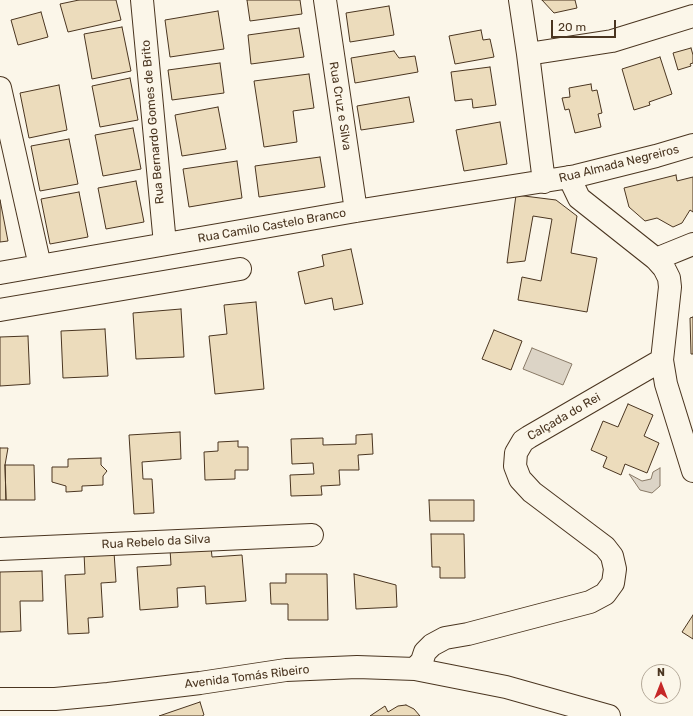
<!DOCTYPE html>
<meta charset="utf-8">
<style>
body{margin:0}
#map{position:relative;width:693px;height:716px;overflow:hidden;background:#fbf6e9;font-family:Rubik,sans-serif}
canvas{display:block}
.north{position:absolute;left:641px;top:664px;width:40px;height:40px;box-sizing:border-box;background:#fbf6e9;border:1px solid #b4a999;border-radius:50%;rotate:0deg;font-size:11px;font-weight:700;line-height:16px;text-align:center;color:#4a3520}
.north::after{content:'';display:block;margin:auto;width:14px;height:18px;background:#c62828;clip-path:polygon(50% 0,100% 100%,50% 72%,0 100%)}
.scale{position:absolute;left:551px;top:20px;width:65px;height:18px;box-sizing:border-box;border:2px solid #4a3520;border-top:0;padding-left:5px;font-size:12px;line-height:14px;white-space:nowrap;color:#4a3520;-webkit-text-stroke:3px #fbf6e9;paint-order:stroke}
</style>
<div id="map">
<canvas width="693" height="716"></canvas>
<div class="north">N</div>
<div class="scale">20 m</div>
</div>
<script>
const g = document.querySelector('canvas').getContext('2d');
g.lineJoin = 'round';
function paint(path, color) { g.fillStyle = color; g.fill(path, 'evenodd'); }
const shape = rows => new Path2D(rows.map(r => 'M' + r).join(''));
function strokePath(path, color, width, dash) { g.strokeStyle = color; g.lineWidth = width; g.lineCap = dash ? 'butt' : 'round'; g.setLineDash(dash || []); g.stroke(path); }
function write(font, color, halo, rows, align = 'center') {
  g.font = font + ' Rubik,sans-serif'; g.lineWidth = 3; g.setLineDash([]); g.textBaseline = 'middle'; g.strokeStyle = halo; g.fillStyle = color; for (const [text, x, y, turn = 0] of rows) {
    g.save(); g.translate(x, y); g.rotate((+turn || 0) * Math.PI / 180); g.textAlign = isNaN(turn) ? turn : align; if (halo) g.strokeText(text, 0, 0); g.fillText(text, 0, 0); g.restore();
  }
}
const water = shape([
 [532,348,572,364,563,385,523,369,532,348],
 [660,468,660,486,652,493,640,490,629,474,642,481,651,479,653,472,660,468]
]);
const building = shape([
 [79,0,116,0,121,20,68,32,60,4,79,0],
 [247,0,300,0,302,14,250,21,247,0],
 [542,0,575,0,577,8,554,13,542,0],
 [389,6,394,35,350,42,346,13,389,6],
 [218,11,224,49,170,57,165,20,218,11],
 [41,12,48,37,18,45,11,20,41,12],
 [122,27,131,71,92,79,84,34,122,27],
 [299,28,304,57,251,64,248,35,299,28],
 [481,30,483,40,490,39,494,57,455,64,449,36,481,30],
 [691,48,693,55,693,63,690,64,691,66,678,70,673,53,691,48],
 [394,51,399,58,415,56,418,72,355,83,351,58,394,51],
 [660,57,672,94,649,102,650,105,634,110,622,69,660,57],
 [220,63,224,93,172,100,168,70,220,63],
 [490,67,496,105,473,108,472,99,455,101,451,72,490,67],
 [309,74,314,108,293,111,297,142,264,147,254,81,309,74],
 [130,78,138,120,100,127,92,86,130,78],
 [591,84,592,91,597,90,602,113,598,114,601,127,575,133,569,109,565,110,562,98,570,97,569,88,591,84],
 [59,85,67,130,29,138,20,93,59,85],
 [409,97,414,122,361,130,357,106,409,97],
 [218,107,226,149,182,156,175,115,218,107],
 [500,122,507,164,464,171,456,130,500,122],
 [133,128,141,169,103,176,95,135,133,128],
 [69,139,78,184,40,191,31,146,69,139],
 [320,157,325,187,259,197,255,166,320,157],
 [237,161,242,198,189,207,183,169,237,161],
 [676,175,677,181,693,177,693,212,690,210,682,223,673,227,657,218,645,221,629,207,624,188,676,175],
 [136,181,144,222,106,229,98,188,136,181],
 [79,192,88,237,50,244,41,199,79,192],
 [516,195,556,200,577,216,571,253,597,258,587,312,518,300,522,277,541,281,552,219,533,216,525,261,507,263,516,195],
 [0,200,8,241,0,242,0,200],
 [351,249,363,304,334,310,332,298,305,304,298,272,324,266,322,255,351,249],
 [256,302,264,389,215,394,209,336,227,334,224,305,256,302],
 [181,309,184,357,136,359,133,313,181,309],
 [693,317,693,354,691,354,690,318,693,317],
 [105,329,108,376,63,378,61,331,105,329],
 [494,330,522,341,511,370,482,359,494,330],
 [28,336,30,384,0,386,0,337,28,336],
 [628,404,653,415,644,436,659,443,647,473,625,464,621,475,603,467,607,457,591,450,603,421,618,427,628,404],
 [180,432,181,459,142,462,143,479,152,479,154,513,134,514,129,435,180,432],
 [372,434,373,454,358,455,359,470,339,470,340,485,321,486,322,495,291,496,290,475,314,474,313,463,292,464,291,439,323,438,323,445,356,444,356,435,372,434],
 [238,441,238,447,248,447,248,470,235,470,235,479,205,480,204,452,218,451,218,442,238,441],
 [0,448,8,448,5,465,6,500,0,500,0,448],
 [101,458,101,465,107,471,103,476,103,485,82,486,82,491,66,492,66,486,52,482,52,467,68,467,68,459,101,458],
 [5,465,34,465,35,500,6,500,5,465],
 [429,500,474,500,474,521,430,521,429,500],
 [431,534,464,534,465,578,440,578,440,567,432,567,431,534],
 [211,547,212,557,242,555,246,601,206,604,205,586,177,588,178,607,140,610,137,567,171,565,170,549,211,547],
 [114,552,116,582,101,583,103,617,88,618,89,633,68,634,65,575,85,574,84,553,114,552],
 [42,571,43,601,20,601,21,631,0,632,0,572,42,571],
 [286,574,327,574,328,620,288,620,288,604,271,604,270,583,286,583,286,574],
 [354,574,396,585,397,607,356,609,354,574],
 [693,615,693,639,682,632,693,615],
 [200,702,204,715,202,716,159,716,200,702],
 [406,705,414,709,420,716,370,716,385,706,388,712,398,706,406,705]
]);
const minor = shape([
 [142,0,165,244],
 [325,0,356,211],
 [520,0,528,54,544,182],
 [528,54,612,41,693,16],
 [0,88,40,266],
 [656,259,693,244],
 [0,273,356,211,576,176,656,156,693,145],
 [0,310,240,269],
 [662,360,666,384,693,471],
 [0,549,312,535],
 [415,669,422,661,425,652,432,645,445,638,468,634,590,602,605,594,613,583,615,569,612,556,605,547,532,492,520,479,515,466,516,453,523,441,529,437,662,360,670,287,669,278,664,268,656,259,579,198,569,177],
 [0,699,55,699,108,694,200,683,286,670,357,667,415,669,506,687,609,716]
]);
const streetNames = [
 ["Rua Cruz e Silva",340,106,81],
 ["Rua Bernardo Gomes de Brito",153,122,-95],
 ["Rua Almada Negreiros",619,164,-14],
 ["Rua Camilo Castelo Branco",272,226,-10],
 ["Calçada do Rei",564,417,-30],
 ["Rua Rebelo da Silva",156,542,-3],
 ["Avenida Tomás Ribeiro",247,677,-7]
];
paint(water, '#dcd4c6');
strokePath(water, '#887966', 1);
paint(building, '#ecdcbc');
strokePath(building, '#4a3520', 1);
strokePath(minor, '#4a3520', 24);
strokePath(minor, '#fbf6e9', 22);
write('12px', '#4a3520', '#fbf6e9', streetNames);
</script>
